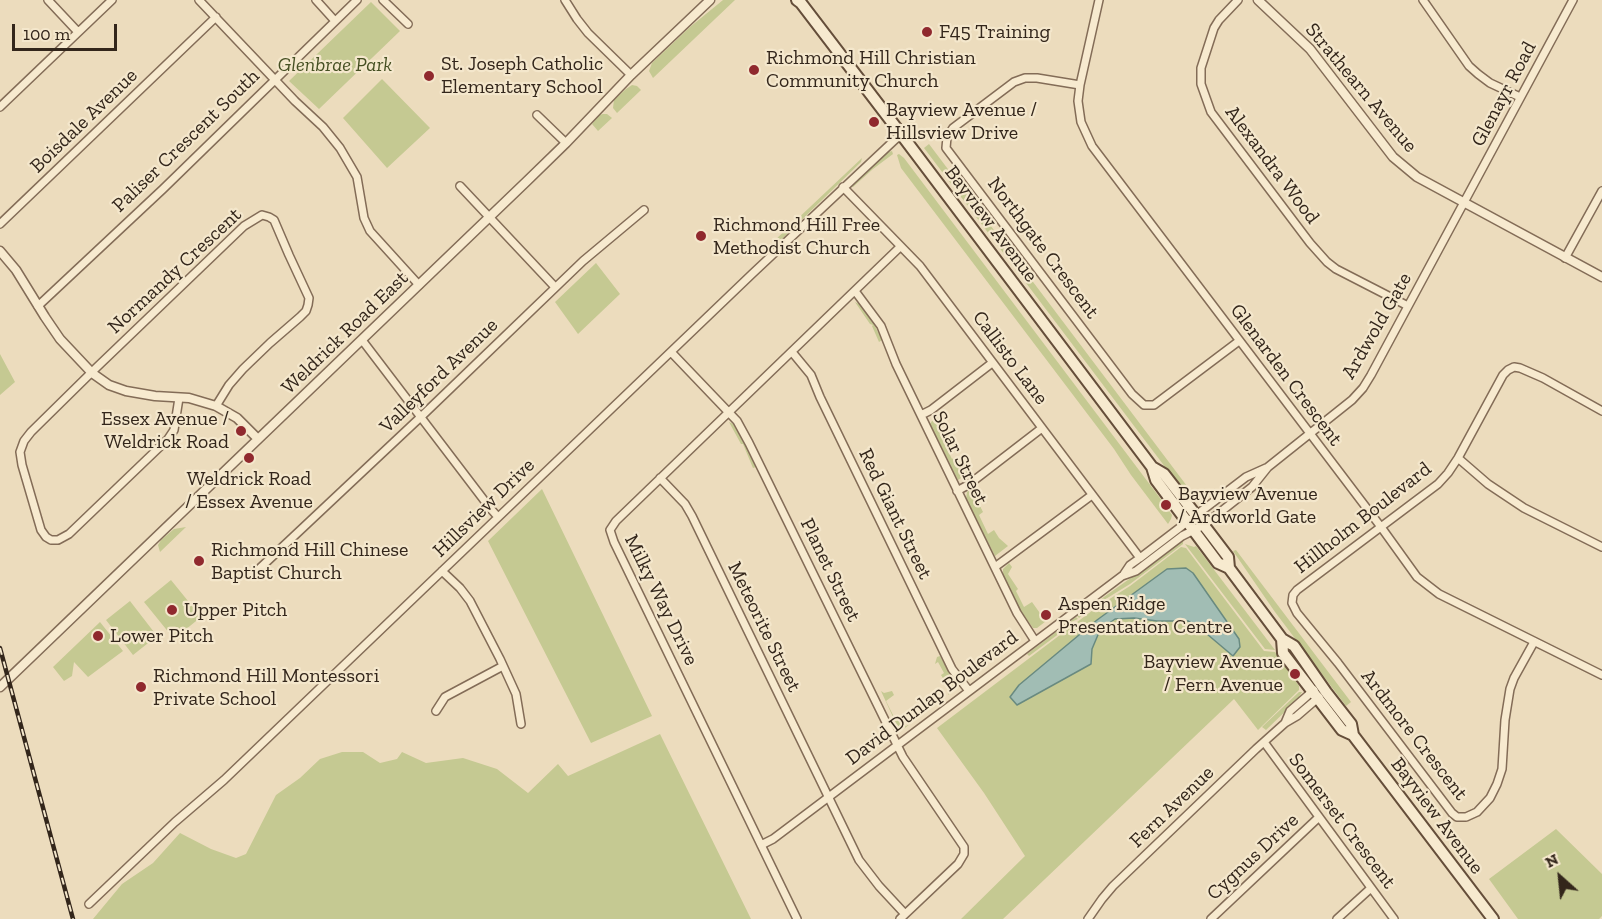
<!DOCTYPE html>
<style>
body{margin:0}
#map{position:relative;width:1602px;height:919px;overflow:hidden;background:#ecdcbd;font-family:"Zilla Slab",serif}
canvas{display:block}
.north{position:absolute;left:1530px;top:847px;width:60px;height:60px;-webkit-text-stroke:4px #f4e7cc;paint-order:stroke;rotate:333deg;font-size:16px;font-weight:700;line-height:24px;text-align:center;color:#33261b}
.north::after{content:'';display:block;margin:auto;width:21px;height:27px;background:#33261b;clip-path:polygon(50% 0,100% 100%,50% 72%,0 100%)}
.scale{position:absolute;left:12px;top:24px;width:105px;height:27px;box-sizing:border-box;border:3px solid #33261b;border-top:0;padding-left:8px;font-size:18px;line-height:21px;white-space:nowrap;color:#33261b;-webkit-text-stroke:4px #f4e7cc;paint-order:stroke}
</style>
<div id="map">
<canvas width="1602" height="919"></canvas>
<div class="north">N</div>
<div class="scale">100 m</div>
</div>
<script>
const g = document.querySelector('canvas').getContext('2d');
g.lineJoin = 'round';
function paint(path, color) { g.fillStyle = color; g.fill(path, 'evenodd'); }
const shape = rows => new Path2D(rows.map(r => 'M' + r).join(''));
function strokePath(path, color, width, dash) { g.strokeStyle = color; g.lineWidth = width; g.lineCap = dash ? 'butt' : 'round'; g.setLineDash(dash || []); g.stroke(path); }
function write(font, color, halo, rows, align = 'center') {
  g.font = font + ' "Zilla Slab",serif'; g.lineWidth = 4.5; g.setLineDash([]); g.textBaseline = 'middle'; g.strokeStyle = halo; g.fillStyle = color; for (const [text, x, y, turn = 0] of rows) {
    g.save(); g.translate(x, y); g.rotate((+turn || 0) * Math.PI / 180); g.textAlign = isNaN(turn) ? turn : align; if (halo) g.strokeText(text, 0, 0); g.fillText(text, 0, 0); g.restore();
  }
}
const green = shape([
 [723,0,735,0,653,78,649,71,652,63,690,27],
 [371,2,400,31,319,109,289,81],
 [382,79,430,128,387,168,343,118],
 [632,85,637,86,641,90,617,113,613,108,614,100,626,89],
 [603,114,607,114,612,118,598,131,592,124,599,115],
 [929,144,1196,498,1192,500,1187,496,924,148],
 [892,151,893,154,873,169,853,187,852,187,855,181,883,154],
 [899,154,904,158,1160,498,1172,515,1171,519,1168,524,1131,475,1114,449,901,168,897,155],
 [862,158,861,162,780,241,775,240],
 [596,263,620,294,578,334,555,302],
 [855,302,859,304,873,322,882,340,879,342,872,326,873,325,870,324],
 [0,354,15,382,0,395],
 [940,415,942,417,937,420,936,424,940,429,943,428,950,436,943,441,952,459,955,457,966,471,970,472,958,480,930,424,932,421],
 [729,422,733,424,738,432,756,467,753,468,743,444,741,444],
 [974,487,979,494,974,497,975,500,973,502,975,505,978,504,980,506,983,512,979,515,988,534,994,530,999,538,1008,546,995,556,966,499,967,492],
 [542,489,652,716,591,743,488,541],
 [186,527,160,552,158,545,161,540,174,529],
 [1183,541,1183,544,1130,584,1096,605,1079,618,1077,616],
 [1185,544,1194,547,1196,546,1275,650,1265,649],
 [1181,547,1186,548,1264,651,1275,652,1299,686,1299,690,1258,730,1234,699,1003,919,961,919,1025,856,984,793,937,728,1097,607,1130,586],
 [1236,550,1351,702,1346,706,1275,612,1233,551],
 [1009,563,1012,567,1008,574,1018,589,1016,591,1024,607,1032,602,1042,616,1045,614,1050,618,1037,628,1033,628,1022,613,1003,576,1003,569],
 [171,580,201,617,174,639,144,602],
 [130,601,157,636,133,655,106,620],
 [1076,617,1078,619,1071,622,1072,624,1029,656,1027,654],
 [100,622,123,651,88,677,74,662,72,676,64,681,53,667],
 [940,656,947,669,959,685,956,689,948,695,950,689,941,675,944,673,938,662,935,664,937,657],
 [881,691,884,693,892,691,894,695,886,701,896,721,898,720,901,724,903,723,906,726,910,724,901,731,899,730],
 [1299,692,1302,692,1297,700,1266,730,1262,727,1264,725],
 [660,734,751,919,93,919,122,884,153,863,180,833,211,849,236,858,246,854,276,795,300,778,320,759,342,752,363,752,380,763,397,759,402,752,426,763,463,758,497,769,528,793,558,764,568,776],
 [1556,829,1602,874,1602,916,1599,919,1518,919,1489,879]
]);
const water = shape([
 [1186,568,1193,573,1239,639,1240,647,1233,656,1201,629,1188,621,1157,621,1134,618,1115,619,1100,630,1092,649,1091,664,1017,705,1010,697,1019,685,1097,620,1167,569,1186,568]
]);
const minor = shape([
 [48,0,78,32],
 [199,0,295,101,323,127,340,148,357,177,364,218,370,231,419,285],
 [316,0,335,21],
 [383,0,408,24],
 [565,0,577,19,588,33,631,75],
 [1099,0,1080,85,1078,101,1081,122,1092,146,1381,527,1417,577,1439,594,1602,675],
 [1238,0,1219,20,1214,28,1201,68,1201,84,1211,112,1310,243,1327,262,1336,269,1408,306],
 [1423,0,1469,66,1478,74,1490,83,1520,97],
 [1080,85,1037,78,1025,78,1014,82,953,128,947,137,946,148,1132,394,1144,405,1154,405,1239,341],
 [0,107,112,0],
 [537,115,566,143],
 [460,186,555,287],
 [843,187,920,266,1140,558],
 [0,224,216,17],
 [1565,258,1602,191],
 [855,291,881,326,896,364,1017,613,1035,641],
 [38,306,163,189,357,0],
 [362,340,490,508,498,517],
 [671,352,737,421,749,443,903,757,964,847,964,854,958,864,900,919],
 [792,352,811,375,820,397,952,669,969,691],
 [179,398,174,430,168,439,69,534,58,540,51,540,46,537,41,530,22,465,20,452,24,441,31,432,97,367,244,226,262,215,269,217,274,220,289,255,309,298,308,305,306,311,300,317,270,343,243,369,229,385,216,406],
 [921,415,931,410,992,363],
 [1458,458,1488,484,1524,508,1602,547],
 [660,478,685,504,692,516,859,860,879,886,905,914],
 [957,491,968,485,1042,428],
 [995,567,1092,495],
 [259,569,426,412,583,261,644,210],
 [442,571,460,588,470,601,500,659,516,694,521,724],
 [1124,574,1130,565,1140,558,1246,477,1266,468],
 [1534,642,1514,678,1510,689,1505,720,1502,769,1497,784,1490,798,1477,812,1466,817,1457,817,1452,813,1338,663,1297,613,1292,603,1293,595,1297,590,1438,484,1448,473,1458,458,1503,375,1508,370,1514,367,1520,368,1543,378,1602,411],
 [436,711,445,697,503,666],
 [1285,723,1290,711,1314,690],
 [1264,742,1394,919],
 [761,845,773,839,1122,576,1136,571,1182,536,1204,525,1252,487,1268,467,1352,400,1363,388,1371,375,1573,0],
 [89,904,175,822,224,780,752,274,901,134],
 [797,919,614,542,610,530,616,521,900,247],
 [1088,919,1102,899,1113,886,1256,749,1285,723,1297,716,1319,697],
 [1211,919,1318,818],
 [1337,919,1371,888]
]);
const tertiary = shape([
 [1258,0,1310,49,1393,157,1417,177,1602,277],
 [0,251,16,270,45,317,60,339,92,373,109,385,126,391,155,396,189,398,216,406,237,418,258,439],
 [0,687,528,180,566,143,631,75,710,0]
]);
const secondary = shape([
 [797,0,801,3,901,134,1152,467,1164,474,1209,532,1228,557,1229,568],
 [1152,467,1156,480,1218,563,1229,568,1282,639,1294,646,1326,692,1351,724,1353,735],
 [1282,639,1283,653,1342,730,1353,735,1493,919]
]);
const rail = shape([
 [0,648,73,919]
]);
const markers = [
 [927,32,6,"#90292e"],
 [754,70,6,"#90292e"],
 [429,76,6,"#90292e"],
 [874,122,6,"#90292e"],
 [701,236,6,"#90292e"],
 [241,431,6,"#90292e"],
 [249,458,6,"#90292e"],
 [1166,505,6,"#90292e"],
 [199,561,6,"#90292e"],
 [172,610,6,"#90292e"],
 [1046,615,6,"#90292e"],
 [98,636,6,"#90292e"],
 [1295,674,6,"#90292e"],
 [141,687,6,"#90292e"]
];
const poiNames = [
 ["F45 Training",939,32],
 ["Richmond Hill Christian",766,58],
 ["Community Church",766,81],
 ["St. Joseph Catholic",441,64],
 ["Elementary School",441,87],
 ["Bayview Avenue /",886,110],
 ["Hillsview Drive",886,133],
 ["Richmond Hill Free",713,225],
 ["Methodist Church",713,248],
 ["Essex Avenue /",229,419,"right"],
 ["Weldrick Road",229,442,"right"],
 ["Weldrick Road",249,479,"center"],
 ["/ Essex Avenue",249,502,"center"],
 ["Bayview Avenue",1178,494],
 ["/ Ardworld Gate",1178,517],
 ["Richmond Hill Chinese",211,550],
 ["Baptist Church",211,573],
 ["Aspen Ridge",1058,604],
 ["Presentation Centre",1058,627],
 ["Upper Pitch",184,610],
 ["Lower Pitch",110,636],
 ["Bayview Avenue",1283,662,"right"],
 ["/ Fern Avenue",1283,685,"right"],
 ["Richmond Hill Montessori",153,676],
 ["Private School",153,699]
];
const parkNames = [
 ["Glenbrae Park",335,65]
];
const streetNames = [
 ["Strathearn Avenue",1361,88,50],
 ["Glenayr Road",1504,94,-62],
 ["Boisdale Avenue",84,121,-44],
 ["Paliser Crescent South",186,141,-44],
 ["Alexandra Wood",1272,165,53],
 ["Bayview Avenue",991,224,53],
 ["Northgate Crescent",1043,248,53],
 ["Normandy Crescent",175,271,-43],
 ["Ardwold Gate",1377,326,-60],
 ["Weldrick Road East",345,333,-44],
 ["Callisto Lane",1010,358,53],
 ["Glenarden Crescent",1286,375,53],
 ["Valleyford Avenue",439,376,-44],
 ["Solar Street",960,458,64],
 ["Hillsview Drive",484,508,-44],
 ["Red Giant Street",895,514,64],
 ["Hillholm Boulevard",1363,518,-38],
 ["Planet Street",830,570,64],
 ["Milky Way Drive",661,600,64],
 ["Meteorite Street",764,627,64],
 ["David Dunlap Boulevard",932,698,-37],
 ["Ardmore Crescent",1414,735,52],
 ["Fern Avenue",1172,807,-44],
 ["Bayview Avenue",1437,816,53],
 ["Somerset Crescent",1342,821,53],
 ["Cygnus Drive",1253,857,-43]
];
paint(green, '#c5c992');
paint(water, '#a1bdb4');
strokePath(water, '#698a80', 1.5);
strokePath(minor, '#836c57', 10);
strokePath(tertiary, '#836c57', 11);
strokePath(secondary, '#654e3a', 14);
strokePath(minor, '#f7eacf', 7);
strokePath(tertiary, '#f7eacf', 8);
strokePath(secondary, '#f7eacf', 10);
strokePath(rail, '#33261b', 4.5);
strokePath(rail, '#f4e7cc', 2, [7]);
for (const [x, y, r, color] of markers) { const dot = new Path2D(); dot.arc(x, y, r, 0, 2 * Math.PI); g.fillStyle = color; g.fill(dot); strokePath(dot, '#f4e7cc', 2); }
write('20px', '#33261b', '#f4e7cc', poiNames, 'left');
write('italic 20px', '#454f22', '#f4e7cc', parkNames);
write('20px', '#33261b', '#f4e7cc', streetNames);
</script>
